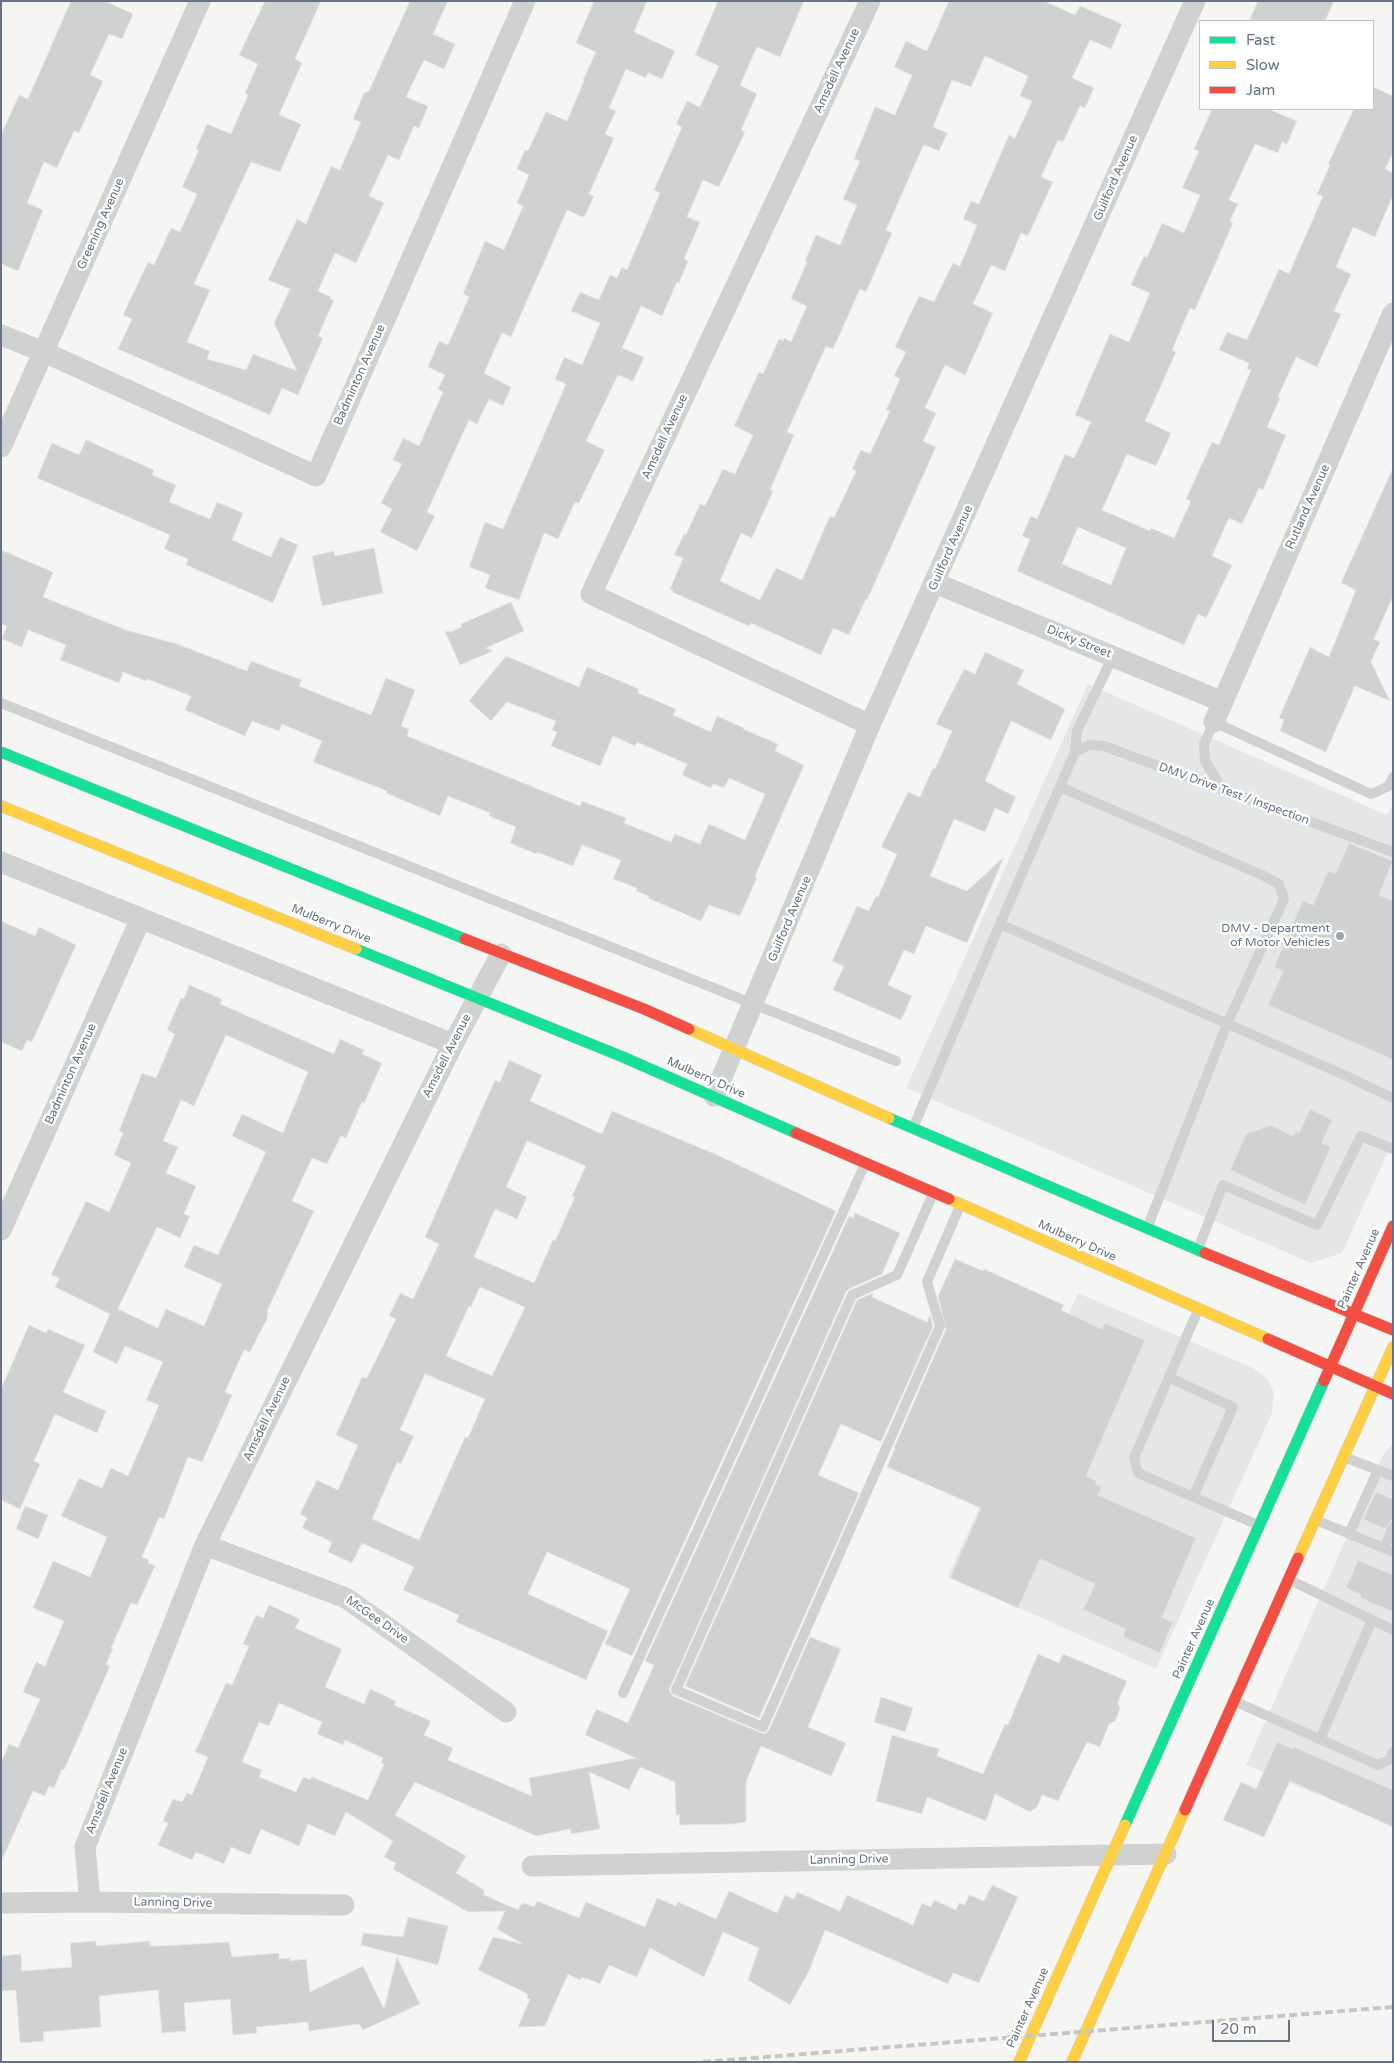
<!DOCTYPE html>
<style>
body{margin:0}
#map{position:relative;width:1394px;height:2063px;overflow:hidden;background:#f5f6f4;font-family:"Varela Round",sans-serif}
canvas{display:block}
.frame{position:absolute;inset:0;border:2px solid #657385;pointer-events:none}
.legend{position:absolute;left:1199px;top:20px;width:175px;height:90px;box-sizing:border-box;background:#fff;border:1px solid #c1c7ce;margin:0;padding:6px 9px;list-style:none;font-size:15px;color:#657385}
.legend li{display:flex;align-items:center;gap:10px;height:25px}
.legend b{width:25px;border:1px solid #c1c7ce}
.scale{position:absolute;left:1212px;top:2020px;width:78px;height:22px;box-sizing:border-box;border:2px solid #657385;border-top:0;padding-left:6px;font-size:15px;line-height:18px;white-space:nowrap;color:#657385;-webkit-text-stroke:4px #fff;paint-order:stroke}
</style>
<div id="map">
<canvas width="1394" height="2063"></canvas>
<div class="frame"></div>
<ul class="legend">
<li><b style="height:6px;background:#16e098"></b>Fast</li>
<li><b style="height:6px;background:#ffcf43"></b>Slow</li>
<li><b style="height:6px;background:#f24e42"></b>Jam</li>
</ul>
<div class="scale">20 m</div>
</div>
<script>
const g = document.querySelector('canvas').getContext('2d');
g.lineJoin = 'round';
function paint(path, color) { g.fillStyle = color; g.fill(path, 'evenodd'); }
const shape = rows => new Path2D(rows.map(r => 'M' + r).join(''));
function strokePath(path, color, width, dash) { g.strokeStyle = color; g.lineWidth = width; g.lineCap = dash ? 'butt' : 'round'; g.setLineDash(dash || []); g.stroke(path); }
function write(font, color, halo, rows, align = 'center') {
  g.font = font + ' "Varela Round",sans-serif'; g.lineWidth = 5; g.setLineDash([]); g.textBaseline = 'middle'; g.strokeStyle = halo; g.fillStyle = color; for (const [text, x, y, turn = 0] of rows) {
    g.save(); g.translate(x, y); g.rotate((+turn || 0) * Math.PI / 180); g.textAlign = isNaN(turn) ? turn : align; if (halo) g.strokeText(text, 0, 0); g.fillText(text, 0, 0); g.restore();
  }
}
const built = shape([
 [1088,684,1387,815,1393,804,1393,1141,1342,1253,1311,1263,906,1088],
 [1078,1293,1253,1368,1268,1380,1274,1393,1272,1413,1156,1669,948,1576],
 [1393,1444,1393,1825,1246,1765,1383,1455]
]);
const building = shape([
 [71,1,105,1,133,14,122,39,109,34,90,75,103,81,79,133,74,131,57,168,44,162,27,203,43,210,18,271,1,264,1,135,19,95,28,99,71,1],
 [265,1,321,1,295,59,302,63,279,115,301,124,280,172,251,162,194,284,210,290,187,342,210,351,207,359,246,370,253,354,297,371,274,323,290,289,268,280,297,219,306,224,331,166,340,170,361,122,353,119,364,93,369,91,410,1,448,1,433,34,455,44,444,69,424,60,406,97,428,106,419,128,414,126,399,160,388,155,369,196,384,203,356,263,335,253,318,291,331,297,330,299,334,300,318,336,323,338,298,395,282,388,270,415,118,349,132,319,123,315,148,262,154,265,171,228,180,232,197,194,182,187,199,150,196,149,207,124,231,134,248,95,245,93,258,64,239,55,265,1],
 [594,1,647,1,634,32,675,51,662,79,648,73,646,78,626,69,609,108,616,111,605,134,614,138,589,194,594,196,585,216,582,217,567,210,511,337,502,333,484,373,511,387,503,406,489,399,477,424,469,420,427,512,435,516,417,551,380,532,392,509,381,503,402,464,393,460,403,438,419,446,443,392,438,389,445,375,428,367,439,341,448,345,469,297,463,294,485,241,504,250,523,206,517,203,529,175,517,169,525,150,528,151,546,112,567,121,584,81,583,80,596,52,576,43,594,1],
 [718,1,804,1,780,57,757,47,740,85,757,94,741,130,745,132,719,187,703,180,687,217,700,222,684,259,688,261,679,283,677,282,662,316,641,306,622,348,644,357,633,381,618,375,586,441,605,450,579,503,575,502,558,539,544,533,519,600,485,588,490,575,469,567,485,522,503,529,566,384,555,379,564,357,582,365,600,323,571,311,580,292,599,300,610,275,617,278,622,267,627,270,660,193,654,190,682,127,676,124,687,101,700,107,719,66,695,55,718,1],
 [949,1,1044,1,1075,15,1080,6,1122,24,1111,49,1090,40,1072,78,1094,88,1085,108,1080,106,1063,142,1058,140,1041,177,1053,182,1028,236,1021,233,1005,271,991,265,973,304,993,313,977,349,965,375,945,365,925,408,936,413,923,441,936,447,867,600,866,599,849,635,833,628,821,655,751,623,749,626,672,592,673,590,670,589,683,558,674,555,684,534,686,535,700,504,705,506,723,469,735,474,753,435,734,426,759,372,763,374,779,339,783,341,784,338,791,342,807,306,791,299,807,262,805,261,816,235,840,245,857,205,843,199,860,161,854,159,875,107,895,115,912,75,894,67,906,41,927,51,949,1],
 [985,56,1028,76,1020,96,1032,101,1015,138,1009,135,979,204,971,201,963,219,977,225,960,266,953,263,934,302,919,296,895,347,906,352,894,376,900,379,886,410,890,411,870,454,861,450,852,469,856,471,834,518,830,516,802,580,776,568,760,600,720,581,741,533,752,538,773,491,770,490,794,435,787,432,826,346,833,349,860,289,866,292,892,233,886,230,923,146,925,145,939,151,947,133,933,127,952,80,971,87,985,56],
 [1258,1,1334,1,1325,21,1249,21,1258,1],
 [1373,87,1393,96,1393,153,1385,169,1393,173,1393,195,1375,237,1353,227,1336,267,1351,274,1334,311,1341,314,1317,367,1296,357,1278,397,1280,398,1267,427,1286,435,1263,490,1259,488,1242,524,1229,518,1212,556,1232,565,1206,618,1198,614,1184,645,1017,571,1030,539,1022,536,1031,516,1037,519,1065,454,1074,458,1091,422,1075,415,1110,334,1129,342,1150,293,1131,285,1144,256,1147,258,1162,223,1184,233,1200,195,1182,188,1199,151,1194,149,1212,109,1268,109,1297,121,1287,144,1282,142,1278,153,1255,144,1229,200,1238,204,1230,221,1233,223,1195,310,1190,308,1172,350,1176,352,1145,421,1171,433,1156,466,1127,454,1102,510,1150,531,1151,528,1174,538,1191,501,1186,499,1212,442,1219,445,1251,370,1247,369,1249,363,1219,350,1227,332,1247,340,1279,269,1289,274,1323,196,1317,194,1330,165,1328,164,1354,109,1373,109,1373,87],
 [1078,527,1126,548,1111,585,1062,564,1078,527],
 [86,440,154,470,152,475,176,485,169,502,210,519,217,502,243,513,232,540,271,557,280,537,298,545,273,603,186,565,188,559,164,549,170,535,37,478,52,443,79,455,86,440],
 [1393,468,1393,596,1374,639,1380,642,1371,662,1390,701,1355,686,1326,752,1280,731,1284,720,1279,718,1310,647,1329,657,1356,590,1341,583,1393,468],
 [374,548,383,593,322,606,312,556,334,551,335,556,374,548],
 [1,550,53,572,43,597,126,630,177,644,247,671,251,661,302,680,299,686,371,715,386,678,415,690,401,726,409,729,407,736,580,806,582,801,626,818,624,823,671,842,675,834,700,844,709,824,745,840,765,794,729,778,724,788,713,784,711,788,682,775,687,764,637,742,635,746,613,736,600,766,551,746,557,732,552,730,556,721,507,702,491,721,469,701,506,656,579,687,587,667,639,689,638,693,676,709,673,715,711,732,717,716,744,728,743,729,778,744,775,751,804,765,755,876,757,878,740,916,709,905,701,921,648,898,649,896,636,891,637,888,613,879,621,860,582,845,573,866,537,852,536,854,510,843,516,827,489,816,490,813,448,796,440,816,386,793,387,791,313,762,322,741,282,724,279,731,252,721,245,736,185,710,191,696,147,679,146,681,123,672,119,683,60,660,66,645,28,630,22,647,2,639,7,626,1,624,1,550],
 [511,602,524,631,486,648,493,651,460,665,445,631,450,632,462,627,461,624,511,602],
 [985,652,1024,670,1017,684,1065,709,1051,740,1011,721,985,781,1016,797,1008,814,995,808,985,832,954,819,930,876,967,891,1004,857,967,943,926,926,914,954,904,950,888,985,912,996,901,1020,833,990,844,966,832,961,857,906,869,911,876,896,878,897,897,854,881,847,908,792,920,797,933,768,935,769,952,731,936,724,964,669,975,674,985,652],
 [1349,843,1393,861,1379,895,1393,901,1393,1060,1268,1005,1283,971,1274,967,1303,900,1313,905,1328,871,1335,874,1349,843],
 [1,921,35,936,39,927,76,945,32,1042,27,1040,22,1051,1,1042,1,921],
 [189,985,222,999,220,1004,334,1054,340,1039,364,1050,362,1054,382,1063,364,1103,362,1102,346,1138,341,1136,327,1164,312,1158,292,1201,314,1211,267,1311,268,1312,267,1319,250,1352,244,1350,225,1392,232,1395,202,1462,188,1457,164,1519,159,1517,142,1557,149,1560,148,1563,155,1566,137,1605,131,1603,111,1648,113,1649,106,1664,110,1666,64,1770,62,1769,54,1788,49,1786,45,1796,33,1791,1,1862,1,1763,9,1744,18,1748,40,1699,23,1692,36,1662,45,1666,64,1621,33,1608,53,1561,90,1577,107,1537,61,1516,79,1478,102,1488,111,1468,128,1476,159,1405,146,1400,163,1362,125,1346,117,1364,93,1352,110,1314,55,1287,59,1278,51,1275,86,1201,109,1212,131,1163,114,1155,123,1133,119,1131,142,1073,156,1078,175,1034,167,1030,181,998,184,999,189,985],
 [226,1035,308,1072,283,1133,242,1114,232,1136,266,1152,218,1255,194,1245,184,1267,222,1284,204,1326,166,1309,158,1328,118,1309,157,1227,180,1238,190,1216,184,1214,196,1186,166,1173,178,1147,163,1141,181,1100,194,1106,226,1035],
 [509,1060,542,1075,530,1101,602,1134,612,1111,715,1154,836,1211,632,1656,605,1644,630,1589,547,1552,528,1594,608,1631,586,1680,456,1622,459,1615,403,1590,414,1567,412,1566,362,1543,352,1563,328,1552,332,1542,302,1528,307,1518,300,1514,317,1480,338,1490,358,1445,336,1435,362,1377,367,1378,396,1319,389,1316,400,1293,413,1299,439,1244,425,1237,495,1080,500,1082,509,1060],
 [527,1141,586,1166,572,1196,575,1197,555,1241,553,1240,534,1283,474,1257,495,1209,517,1219,527,1197,506,1187,527,1141],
 [480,1287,525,1307,492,1376,446,1356,469,1306,471,1307,480,1287],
 [425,1374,485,1399,468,1438,465,1437,419,1540,372,1519,397,1462,401,1464,414,1436,400,1430,425,1374],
 [1310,1109,1332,1120,1322,1143,1331,1147,1305,1205,1230,1170,1246,1134,1271,1125,1293,1136,1296,1131,1299,1133,1310,1109],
 [855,1213,900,1233,882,1274,849,1289,846,1292,669,1690,673,1696,764,1734,769,1730,810,1637,841,1649,808,1727,846,1743,831,1776,761,1746,746,1782,746,1822,732,1824,679,1825,680,1815,676,1815,675,1782,640,1767,629,1790,589,1772,600,1829,571,1834,570,1829,536,1836,415,1782,395,1815,466,1856,456,1873,484,1890,484,1895,518,1910,521,1904,523,1905,524,1903,534,1907,537,1901,579,1918,586,1902,645,1927,657,1898,676,1906,678,1902,716,1919,729,1891,777,1913,785,1895,794,1899,797,1892,840,1911,847,1895,913,1925,922,1903,931,1907,934,1900,956,1910,959,1903,965,1905,969,1895,984,1901,992,1885,1018,1897,979,1983,953,1973,948,1984,825,1930,809,1971,790,2005,748,1980,759,1948,723,1932,704,1977,650,1948,637,1977,609,1965,600,1984,586,1978,586,1979,582,1977,580,1980,568,1974,545,2026,518,2027,530,1999,527,1998,528,1994,478,1970,493,1937,523,1944,497,1929,505,1911,468,1912,393,1869,396,1863,384,1857,393,1841,346,1812,335,1836,308,1824,299,1846,261,1829,250,1855,231,1847,224,1864,196,1852,192,1860,158,1845,168,1823,163,1821,173,1799,182,1802,187,1793,192,1795,208,1757,195,1752,226,1683,232,1685,249,1646,243,1644,256,1615,263,1618,269,1605,300,1619,295,1628,342,1649,325,1687,364,1704,370,1689,396,1701,394,1705,431,1721,424,1735,453,1748,448,1760,532,1796,529,1778,636,1758,585,1735,596,1709,628,1723,654,1665,645,1661,849,1216,853,1218,855,1213],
 [279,1703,322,1722,317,1734,343,1745,345,1740,383,1758,381,1763,384,1764,368,1800,312,1777,310,1780,303,1777,296,1792,259,1777,262,1770,242,1762,259,1722,269,1726,279,1703],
 [955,1259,983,1271,984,1269,1064,1305,1061,1310,1102,1329,1105,1323,1145,1340,1086,1476,1097,1481,1095,1484,1102,1487,1098,1495,1196,1538,1162,1617,1173,1622,1160,1653,1123,1637,1126,1629,1083,1610,1095,1584,1040,1559,1018,1608,950,1578,981,1508,887,1467,895,1448,894,1448,946,1329,938,1296,955,1259],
 [873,1293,872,1297,927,1322,930,1315,933,1326,881,1442,841,1424,818,1475,859,1493,759,1718,685,1686,857,1300,873,1293],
 [29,1325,46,1333,48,1329,85,1345,63,1392,106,1411,97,1433,55,1414,34,1461,40,1464,20,1509,1,1500,1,1389,29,1325],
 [1376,1492,1393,1499,1393,1518,1385,1529,1363,1519,1376,1492],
 [25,1506,48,1515,38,1539,16,1529,25,1506],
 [1358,1560,1393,1575,1393,1612,1360,1598,1361,1595,1346,1588,1358,1560],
 [1038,1654,1059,1663,1063,1654,1127,1681,1118,1702,1120,1709,1115,1721,1109,1724,1100,1747,1087,1742,1058,1801,1042,1795,1037,1807,1030,1812,995,1794,986,1821,927,1797,922,1814,876,1801,892,1735,939,1749,937,1756,983,1774,1005,1724,1008,1725,1038,1654],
 [881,1697,913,1708,905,1732,874,1722,881,1697],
 [1277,1742,1293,1749,1294,1747,1393,1790,1393,1827,1290,1781,1264,1837,1223,1820,1241,1782,1256,1789,1277,1742],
 [408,1917,448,1926,438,1965,361,1945,363,1933,403,1937,408,1917],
 [96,1941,96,1946,150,1941,150,1946,161,1946,229,1942,232,1957,279,1953,279,1959,290,1958,290,1961,306,1959,310,1992,363,1966,384,2009,397,1957,420,2004,363,2030,359,2024,309,2031,308,2022,256,2027,257,2033,233,2035,230,1999,184,2003,186,2031,162,2033,158,1990,99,1996,101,2027,43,2032,44,2041,20,2043,16,1990,1,1991,1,1956,21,1954,22,1971,72,1967,70,1943,96,1941]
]);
const lane = shape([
 [1,703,896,1061],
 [1075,752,1090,745,1104,746,1393,852],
 [1060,787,1262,875,1279,884,1284,899,1227,1024,1148,1226],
 [1223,790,1205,761,1204,744,1214,722,1371,794,1389,786,1393,777],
 [1000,924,1075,752,1077,731,1113,656],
 [913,1128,1000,924,1342,1074,1393,1098],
 [933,1194,897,1275,852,1295,676,1690,763,1727,940,1326,927,1282,960,1206],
 [1198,1249,1223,1185,1317,1225,1361,1136,1393,1149],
 [1198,1310,1134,1458,1138,1473,1258,1525],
 [1170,1378,1233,1407,1193,1497],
 [1344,1457,1378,1470],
 [1316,1520,1393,1552],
 [1349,1534,1378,1470,1393,1476],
 [1384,1548,1393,1527],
 [1290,1580,1393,1630],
 [623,1693,865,1164],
 [1234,1701,1378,1765,1389,1760,1393,1752],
 [1320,1739,1372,1620]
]);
const street = shape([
 [870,1,591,594,870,725],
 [1,335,44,352,316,476,525,1],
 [1,447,200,1],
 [935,583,1223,702],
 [1214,722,1393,313],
 [1,862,453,1044],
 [714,1096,870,725,1195,1],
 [1,1230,141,918],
 [205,1545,346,1598,506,1712],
 [532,1866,1166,1854],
 [90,1902,85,1847,205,1545,453,1044,501,954],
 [1,1903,90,1902,344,1905]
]);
const fast = shape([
 [1,752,465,939],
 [356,949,623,1057,796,1133],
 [889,1118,1205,1253],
 [1125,1825,1324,1381]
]);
const slow = shape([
 [1,806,356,949],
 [689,1029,889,1118],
 [949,1199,1268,1339],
 [1298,1558,1393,1347],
 [1019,2062,1125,1825],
 [1072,2062,1185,1810]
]);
const jam = shape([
 [465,939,644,1009,689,1029],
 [796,1133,949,1199],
 [1205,1253,1393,1330],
 [1268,1339,1393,1394],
 [1324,1381,1393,1226],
 [1185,1810,1298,1558]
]);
const rail = shape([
 [703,2062,1393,2007]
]);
const markers = [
 [1340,936,5,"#97a1ac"]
];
const streetNames = [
 ["Amsdell Avenue",837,71,-65],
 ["Guilford Avenue",1116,178,-66],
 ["Greening Avenue",101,224,-66],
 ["Badminton Avenue",360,375,-66],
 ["Amsdell Avenue",665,437,-65],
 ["Rutland Avenue",1308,507,-66],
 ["Guilford Avenue",951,548,-66],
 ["Dicky Street",1079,642,22],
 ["DMV Drive Test / Inspection",1234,794,20],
 ["Guilford Avenue",790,919,-67],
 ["Mulberry Drive",331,924,22],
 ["Amsdell Avenue",447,1056,-63],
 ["Badminton Avenue",71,1074,-66],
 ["Mulberry Drive",706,1078,24],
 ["Mulberry Drive",1077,1241,24],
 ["Painter Avenue",1359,1269,-66],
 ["Amsdell Avenue",267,1419,-64],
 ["McGee Drive",377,1620,35],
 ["Painter Avenue",1194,1639,-66],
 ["Amsdell Avenue",107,1791,-68],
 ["Lanning Drive",849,1860,-1],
 ["Lanning Drive",173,1903,1],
 ["Painter Avenue",1028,2008,-66]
];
const poiNames = [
 ["DMV - Department",1330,929],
 ["of Motor Vehicles",1330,943]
];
paint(built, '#e5e7e7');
paint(building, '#d0d1d1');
strokePath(building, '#e4e5e4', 1);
strokePath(fast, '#d1d2d2', 12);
strokePath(slow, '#d1d2d2', 12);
strokePath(jam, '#d1d2d2', 12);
strokePath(lane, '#d0d1d1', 10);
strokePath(street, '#d0d1d1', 21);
strokePath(fast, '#16e098', 11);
strokePath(slow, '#ffcf43', 11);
strokePath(jam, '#f24e42', 11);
strokePath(rail, '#c5c6c6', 4, [8, 4]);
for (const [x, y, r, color] of markers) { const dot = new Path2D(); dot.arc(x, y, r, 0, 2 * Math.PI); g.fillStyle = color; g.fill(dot); strokePath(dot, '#fff', 2); }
write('12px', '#657385', '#fff', streetNames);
write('12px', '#657385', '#fff', poiNames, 'right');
</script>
